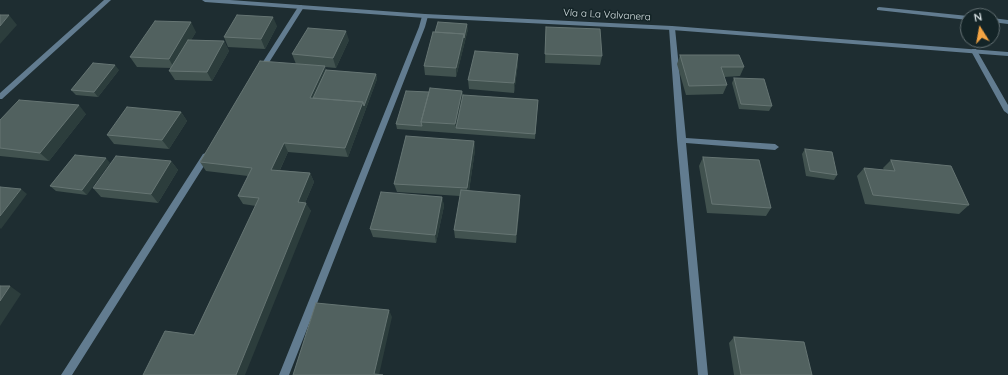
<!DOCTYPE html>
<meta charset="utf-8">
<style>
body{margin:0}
#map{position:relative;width:1008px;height:375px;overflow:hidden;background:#1e2d31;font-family:Quicksand,sans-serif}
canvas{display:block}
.north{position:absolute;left:960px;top:8px;width:40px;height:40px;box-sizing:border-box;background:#142427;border:1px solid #626f72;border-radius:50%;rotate:349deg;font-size:11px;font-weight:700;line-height:16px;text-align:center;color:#d6e0e2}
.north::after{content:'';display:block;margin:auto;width:14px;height:18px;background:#f4a443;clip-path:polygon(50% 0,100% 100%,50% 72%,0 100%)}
</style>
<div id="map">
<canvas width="1008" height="375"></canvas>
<div class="north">N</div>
</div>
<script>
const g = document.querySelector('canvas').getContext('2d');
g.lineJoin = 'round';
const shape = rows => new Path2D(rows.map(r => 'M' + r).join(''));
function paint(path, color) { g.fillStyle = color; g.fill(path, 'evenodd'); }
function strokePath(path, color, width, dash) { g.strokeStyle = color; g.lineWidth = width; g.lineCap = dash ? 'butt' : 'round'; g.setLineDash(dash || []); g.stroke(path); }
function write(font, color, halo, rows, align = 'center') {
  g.font = font + ' Quicksand,sans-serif'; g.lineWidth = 3; g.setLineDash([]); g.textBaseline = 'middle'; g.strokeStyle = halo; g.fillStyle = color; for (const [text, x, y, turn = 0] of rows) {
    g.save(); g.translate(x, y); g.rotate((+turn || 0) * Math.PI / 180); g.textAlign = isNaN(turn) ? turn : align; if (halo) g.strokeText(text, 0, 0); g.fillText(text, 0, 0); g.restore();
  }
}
const service = shape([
 [879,7,968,16,968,20,877,10,877,8,879,7],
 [992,18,1008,20,1008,24,992,22,992,18],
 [972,49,976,49,1008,105,1008,114,1004,111,971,51,972,49]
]);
const minor = shape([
 [104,0,111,0,2,99,0,99,0,93,104,0],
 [301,5,304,7,263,72,259,72,259,68,298,7,301,5],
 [425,14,428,16,425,27,289,375,279,375,419,27,422,16,425,14],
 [672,26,675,28,686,138,775,144,779,147,775,150,686,143,708,375,698,375,677,140,669,28,672,26],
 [206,153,209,154,210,156,209,158,72,375,61,375,203,154,206,153]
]);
const tertiary = shape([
 [202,0,230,0,425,14,672,26,1008,52,1008,56,672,30,425,18,205,2,202,0]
]);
const wall = shape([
 [277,26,265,49,228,47,224,37],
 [546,27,602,56,600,65,545,63],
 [468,29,456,77,425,75,424,66],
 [196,32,191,40,224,41,229,51,212,81,175,80,169,71,171,68,137,67,130,57],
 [349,40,336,68,325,67,326,70,376,74,377,79,348,157,288,152,280,170,310,173,314,182,305,203,311,211,194,335,256,206,243,204,238,196,248,176,206,171,200,162,296,64,292,54],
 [518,54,518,63,514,93,469,89,468,80],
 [680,55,744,67,740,76,724,77,727,85,723,94,686,95,677,64],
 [119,70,98,97,76,95,71,90],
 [734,78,772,106,769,111,739,109,732,83],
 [462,91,463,95,538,100,535,139,397,129,396,124,429,92],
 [181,112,187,121,169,149,114,144,107,135],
 [86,114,49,161,0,156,0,120],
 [474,141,475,150,469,191,520,203,516,243,455,238,454,230,460,196,397,192,394,184],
 [805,149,837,175,834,180,806,176,802,154],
 [75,155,87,195,56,191,50,186],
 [703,157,771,208,766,216,707,213,699,166],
 [891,160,969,205,959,214,865,204,857,176,864,168,884,170,883,168],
 [171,161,178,170,158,203,101,197,93,188],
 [442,197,444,206,436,243,373,237,370,229],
 [734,337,812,375,734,375,729,343]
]);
const shadedWall = shape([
 [9,15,17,25,0,44,0,26],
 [273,17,277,26,265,49,261,39],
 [191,22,196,32,174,68,169,59],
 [467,24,468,29,456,77,456,68,464,34],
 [346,31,349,40,336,68,333,58],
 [224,41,229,51,212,81,207,72],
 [518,54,518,63,514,93,514,83],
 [115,65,119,70,98,97,94,92],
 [325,66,328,75,312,101,310,98],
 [376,74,377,79,348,157,345,148,363,102],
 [462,91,463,100,456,128,455,124],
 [79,105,86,114,49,161,40,153],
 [181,112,187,121,169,149,162,140],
 [474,141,475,150,468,197,467,188],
 [284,143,288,152,276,178,271,170],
 [106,158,110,163,87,195,82,190],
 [171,161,178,170,158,203,151,194],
 [310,173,314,182,302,210,298,202],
 [21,189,27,194,1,229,0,228,0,216],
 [520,195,520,203,516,243,516,235],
 [442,197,444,206,436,243,435,235],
 [306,203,311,211,245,375,236,375],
 [10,286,21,294,0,326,0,301],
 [389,310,392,317,379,375,374,374]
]);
const building = shape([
 [0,15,9,15,0,26,0,15],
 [237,15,273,17,261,39,224,37,237,15],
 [155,21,191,22,169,59,130,57,155,21],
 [438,22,467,24,464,38,464,34,435,32,438,22],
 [546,27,600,29,602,56,545,54,546,27],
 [308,28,346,31,333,58,292,54,308,28],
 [433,32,464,34,456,68,424,66,433,32],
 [188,40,224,41,207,72,169,71,188,40],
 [475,51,518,54,514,83,468,80,475,51],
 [680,55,739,55,744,67,721,67,727,85,689,86,680,55],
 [260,61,325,66,310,98,363,102,345,148,284,143,271,170,310,173,298,202,306,203,236,375,143,375,165,331,194,335,259,198,238,196,252,168,200,162,260,61],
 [93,63,115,65,94,92,71,90,93,63],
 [326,70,376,74,364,106,363,102,313,98,326,70],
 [734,78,764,79,772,106,741,104,734,78],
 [430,88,462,91,455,124,421,122,430,88],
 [406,91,429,92,421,122,422,126,396,124,406,91],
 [463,95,538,100,535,134,456,128,463,95],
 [19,100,79,105,40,153,0,148,0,120,19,100],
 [127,107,181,112,162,140,107,135,127,107],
 [406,136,474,141,467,188,394,184,406,136],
 [805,149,832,152,837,175,810,171,805,149],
 [75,155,106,158,82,190,50,186,75,155],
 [116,156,171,161,151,194,93,188,116,156],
 [703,157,759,160,771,208,712,204,703,157],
 [891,160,951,166,969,205,873,195,864,168,895,171,891,160],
 [0,187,21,189,0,216,0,187],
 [461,190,520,195,516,235,454,230,461,190],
 [381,192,442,197,435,235,370,229,381,192],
 [0,286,10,286,0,301,0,286],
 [316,303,389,310,374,374,383,375,293,375,316,303],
 [734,337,804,342,812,375,741,375,734,337]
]);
const farStreetnames = [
 ["Vía a La Valvanera",607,15,3]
];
paint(service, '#627c90');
paint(minor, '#627c90');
paint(tertiary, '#627c90');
paint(wall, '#41524f');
paint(shadedWall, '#2c3d3c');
paint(building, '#51615f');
strokePath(building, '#667573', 1);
write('10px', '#d6e0e2', '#142427', farStreetnames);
</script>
